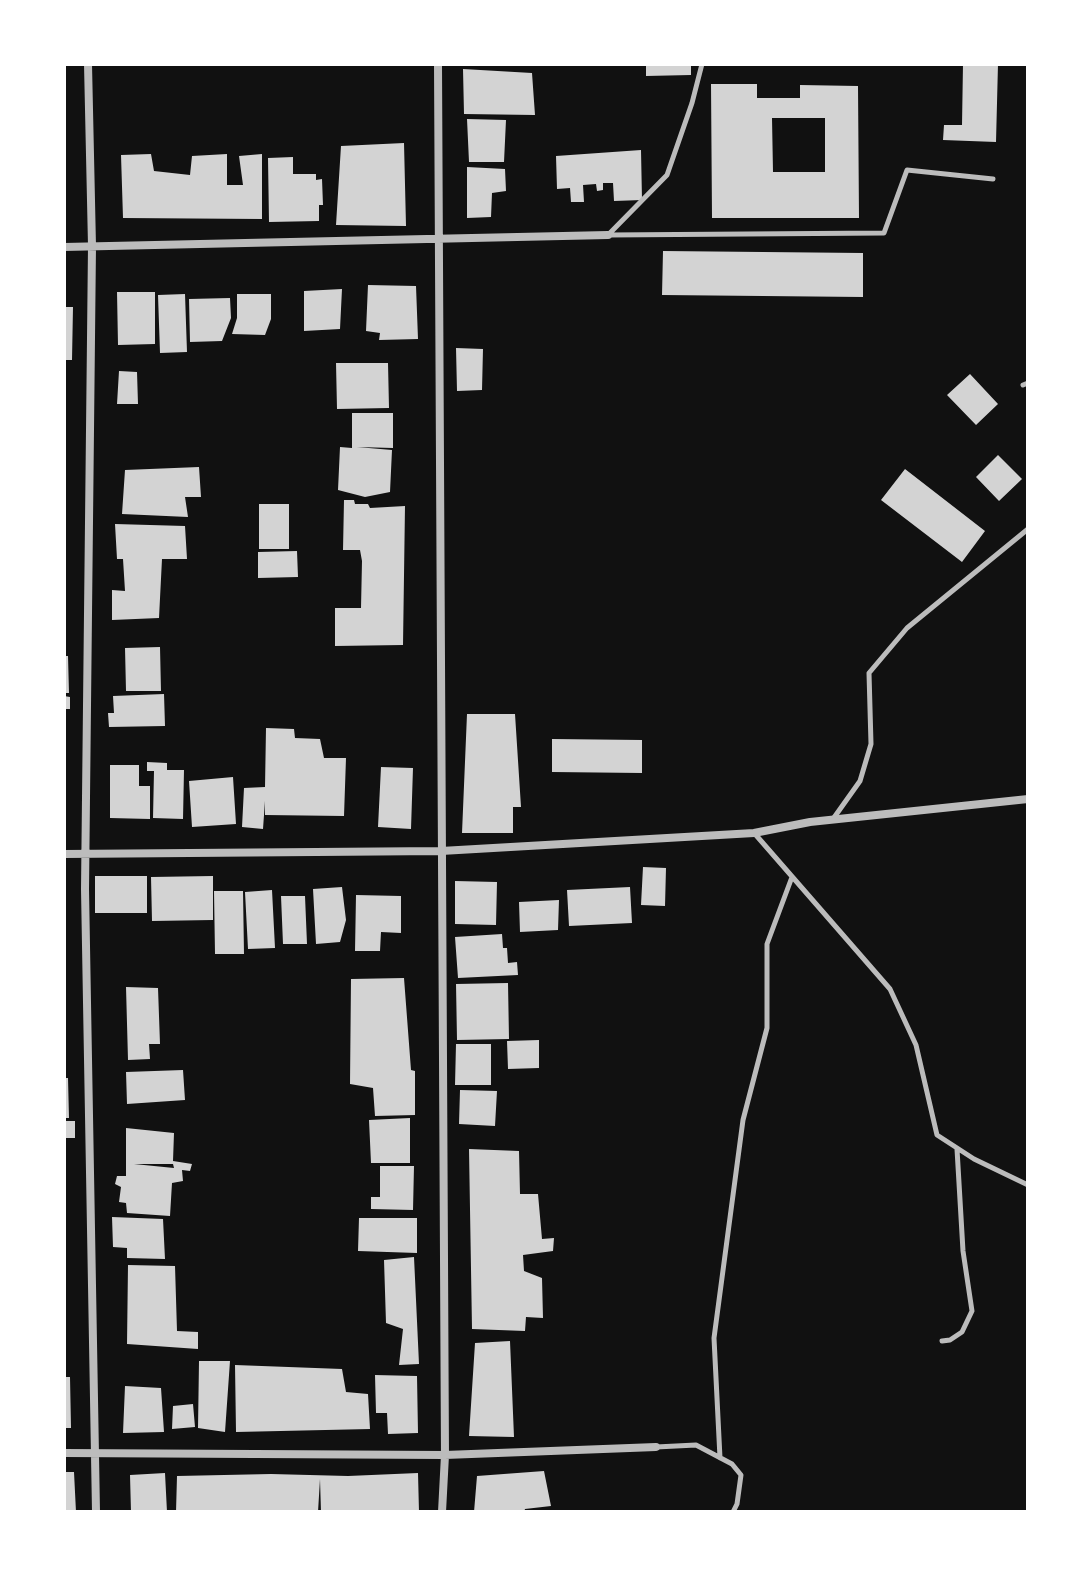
<!DOCTYPE html>
<style>
body{margin:0}
#map{position:relative;width:1092px;height:1576px;overflow:hidden;background:#111;font-family:Manrope,sans-serif}
canvas{display:block}
.frame{position:absolute;inset:0;border:66px solid #fff;pointer-events:none}
</style>
<div id="map">
<canvas width="1092" height="1576"></canvas>
<div class="frame"></div>
</div>
<script>
const g = document.querySelector('canvas').getContext('2d');
g.lineJoin = 'round';
function paint(path, color) { g.fillStyle = color; g.fill(path, 'evenodd'); }
const shape = rows => new Path2D(rows.map(r => 'M' + r).join(''));
function strokePath(path, color, width, dash) { g.strokeStyle = color; g.lineWidth = width; g.lineCap = dash ? 'butt' : 'round'; g.setLineDash(dash || []); g.stroke(path); }
const building = shape([
 [646,64,691,64,691,75,646,76],
 [963,64,998,64,996,142,943,140,944,125,962,125],
 [463,69,532,73,535,115,464,114],
 [711,84,757,84,757,98,800,98,800,85,858,86,859,218,712,218],
 [772,118,825,118,825,172,773,172],
 [467,119,506,120,504,162,469,162],
 [404,143,406,226,336,225,341,146],
 [641,150,642,200,614,201,613,183,603,183,603,190,597,191,596,184,583,185,584,202,571,202,570,188,557,189,556,156],
 [151,154,154,171,190,175,192,156,227,154,227,185,243,185,239,156,262,154,262,219,123,218,121,155],
 [293,157,293,174,316,174,316,180,322,179,323,205,319,205,319,221,269,222,268,158],
 [467,167,505,169,506,191,492,193,491,217,467,218],
 [663,251,863,253,863,297,662,295],
 [368,285,416,286,418,339,379,340,380,333,366,331],
 [342,289,340,329,304,331,304,291],
 [117,292,155,292,155,344,118,345],
 [185,294,187,352,160,353,158,295],
 [237,294,271,294,271,319,265,335,232,334,237,318],
 [230,298,231,318,222,341,190,342,189,299],
 [64,307,73,307,72,360,64,360],
 [456,348,483,349,482,390,457,391],
 [336,363,388,363,389,408,337,409],
 [119,371,137,372,138,404,117,404],
 [970,374,998,404,976,425,947,395],
 [352,413,393,413,393,448,357,447,392,450,390,492,365,497,338,490,340,447,352,448],
 [998,455,1022,479,999,501,976,477],
 [199,467,201,497,185,497,188,517,122,514,125,470],
 [905,469,985,531,962,562,881,500],
 [344,500,354,500,355,504,368,504,370,508,405,506,403,645,335,646,335,608,361,608,362,561,360,550,343,550],
 [259,504,289,504,289,549,259,549],
 [115,524,185,526,187,559,162,559,159,618,112,620,112,590,125,591,123,559,117,559],
 [297,551,298,577,258,578,258,552],
 [160,647,161,691,126,691,125,648],
 [64,656,68,656,69,693,64,693],
 [164,694,165,726,109,727,108,713,114,713,113,696],
 [64,696,70,697,70,709,64,709],
 [467,714,515,714,521,807,513,807,513,833,462,833],
 [266,728,294,729,295,738,320,739,324,758,346,758,344,816,265,815,265,801,263,829,242,827,244,788,265,787],
 [552,739,642,740,642,773,552,772],
 [147,762,167,763,167,770,184,770,183,819,153,818,154,771,147,771],
 [110,765,139,765,139,786,150,786,150,819,110,818],
 [381,767,413,768,411,829,378,827],
 [233,777,236,824,192,827,189,781],
 [643,867,666,868,665,906,641,905],
 [95,876,147,876,147,913,95,913],
 [213,876,213,920,152,921,151,877],
 [455,881,497,882,496,925,455,924],
 [342,887,346,920,340,942,316,944,313,889],
 [630,887,632,923,569,926,567,890],
 [272,890,275,948,248,949,245,892],
 [214,891,243,891,244,954,215,954],
 [356,895,401,896,401,933,381,932,380,951,355,951],
 [281,896,305,896,307,944,283,944],
 [559,900,558,930,520,932,519,902],
 [502,934,503,948,507,948,508,963,517,962,518,975,458,978,455,937],
 [404,978,411,1070,415,1071,415,1115,375,1116,373,1088,350,1084,351,979],
 [508,983,509,1039,457,1040,456,984],
 [126,987,158,988,160,1044,149,1044,150,1059,128,1060],
 [539,1040,539,1068,508,1069,507,1041],
 [456,1044,491,1044,491,1085,455,1085],
 [183,1070,185,1100,127,1104,126,1072],
 [64,1078,68,1078,69,1118,64,1118],
 [460,1090,497,1091,495,1126,459,1124],
 [410,1118,410,1163,371,1163,369,1120],
 [64,1121,75,1121,75,1138,64,1138],
 [126,1128,174,1133,173,1161,192,1164,190,1171,182,1170,183,1181,172,1183,170,1216,127,1213,126,1203,119,1202,121,1187,115,1184,117,1176,126,1176],
 [134,1164,173,1164,174,1168],
 [469,1149,519,1151,520,1194,538,1194,542,1239,554,1238,553,1251,523,1255,524,1271,542,1278,543,1318,526,1317,525,1331,472,1329],
 [380,1166,414,1166,413,1210,371,1209,371,1197,380,1197],
 [112,1217,163,1219,165,1259,127,1258,127,1248,113,1247],
 [359,1218,417,1218,417,1253,358,1251],
 [414,1257,419,1364,399,1365,403,1329,386,1323,384,1260],
 [128,1265,175,1266,177,1331,198,1332,198,1349,127,1344],
 [510,1341,514,1437,469,1436,475,1343],
 [199,1361,230,1361,225,1432,198,1428],
 [235,1365,342,1369,346,1392,368,1394,370,1429,236,1432],
 [375,1375,417,1376,418,1433,388,1434,387,1413,376,1413],
 [64,1377,70,1377,71,1428,64,1428],
 [125,1386,161,1388,164,1432,123,1433],
 [193,1404,195,1427,172,1429,173,1406],
 [544,1471,551,1506,525,1509,524,1512,474,1512,477,1476],
 [64,1472,74,1472,76,1512,64,1512],
 [165,1473,167,1512,131,1512,130,1475],
 [418,1473,419,1512,321,1512,320,1479,318,1512,176,1512,177,1476,271,1474,348,1476]
]);
const service = shape([
 [608,235,884,233,907,170,993,179],
 [608,235,667,175,692,103,702,64],
 [1023,385,1028,383],
 [833,819,860,781,871,744,869,673,907,628,1028,529],
 [755,834,890,989,916,1045,937,1135,974,1159,1028,1185],
 [942,1341,950,1340,962,1332,972,1311,963,1251,957,1149],
 [656,1447,696,1445,732,1464,741,1475,737,1504,733,1512],
 [720,1458,714,1338,743,1120,767,1028,767,944,792,877]
]);
const minor = shape([
 [88,64,92,246,85,889,96,1512],
 [438,64,445,1455,442,1512],
 [64,247,608,235],
 [64,854,441,851,754,833,810,822,1028,799],
 [64,1453,445,1455,656,1447]
]);
paint(building, '#d3d3d3');
strokePath(service, '#bcbcbc', 5);
strokePath(minor, '#bcbcbc', 8);
</script>
